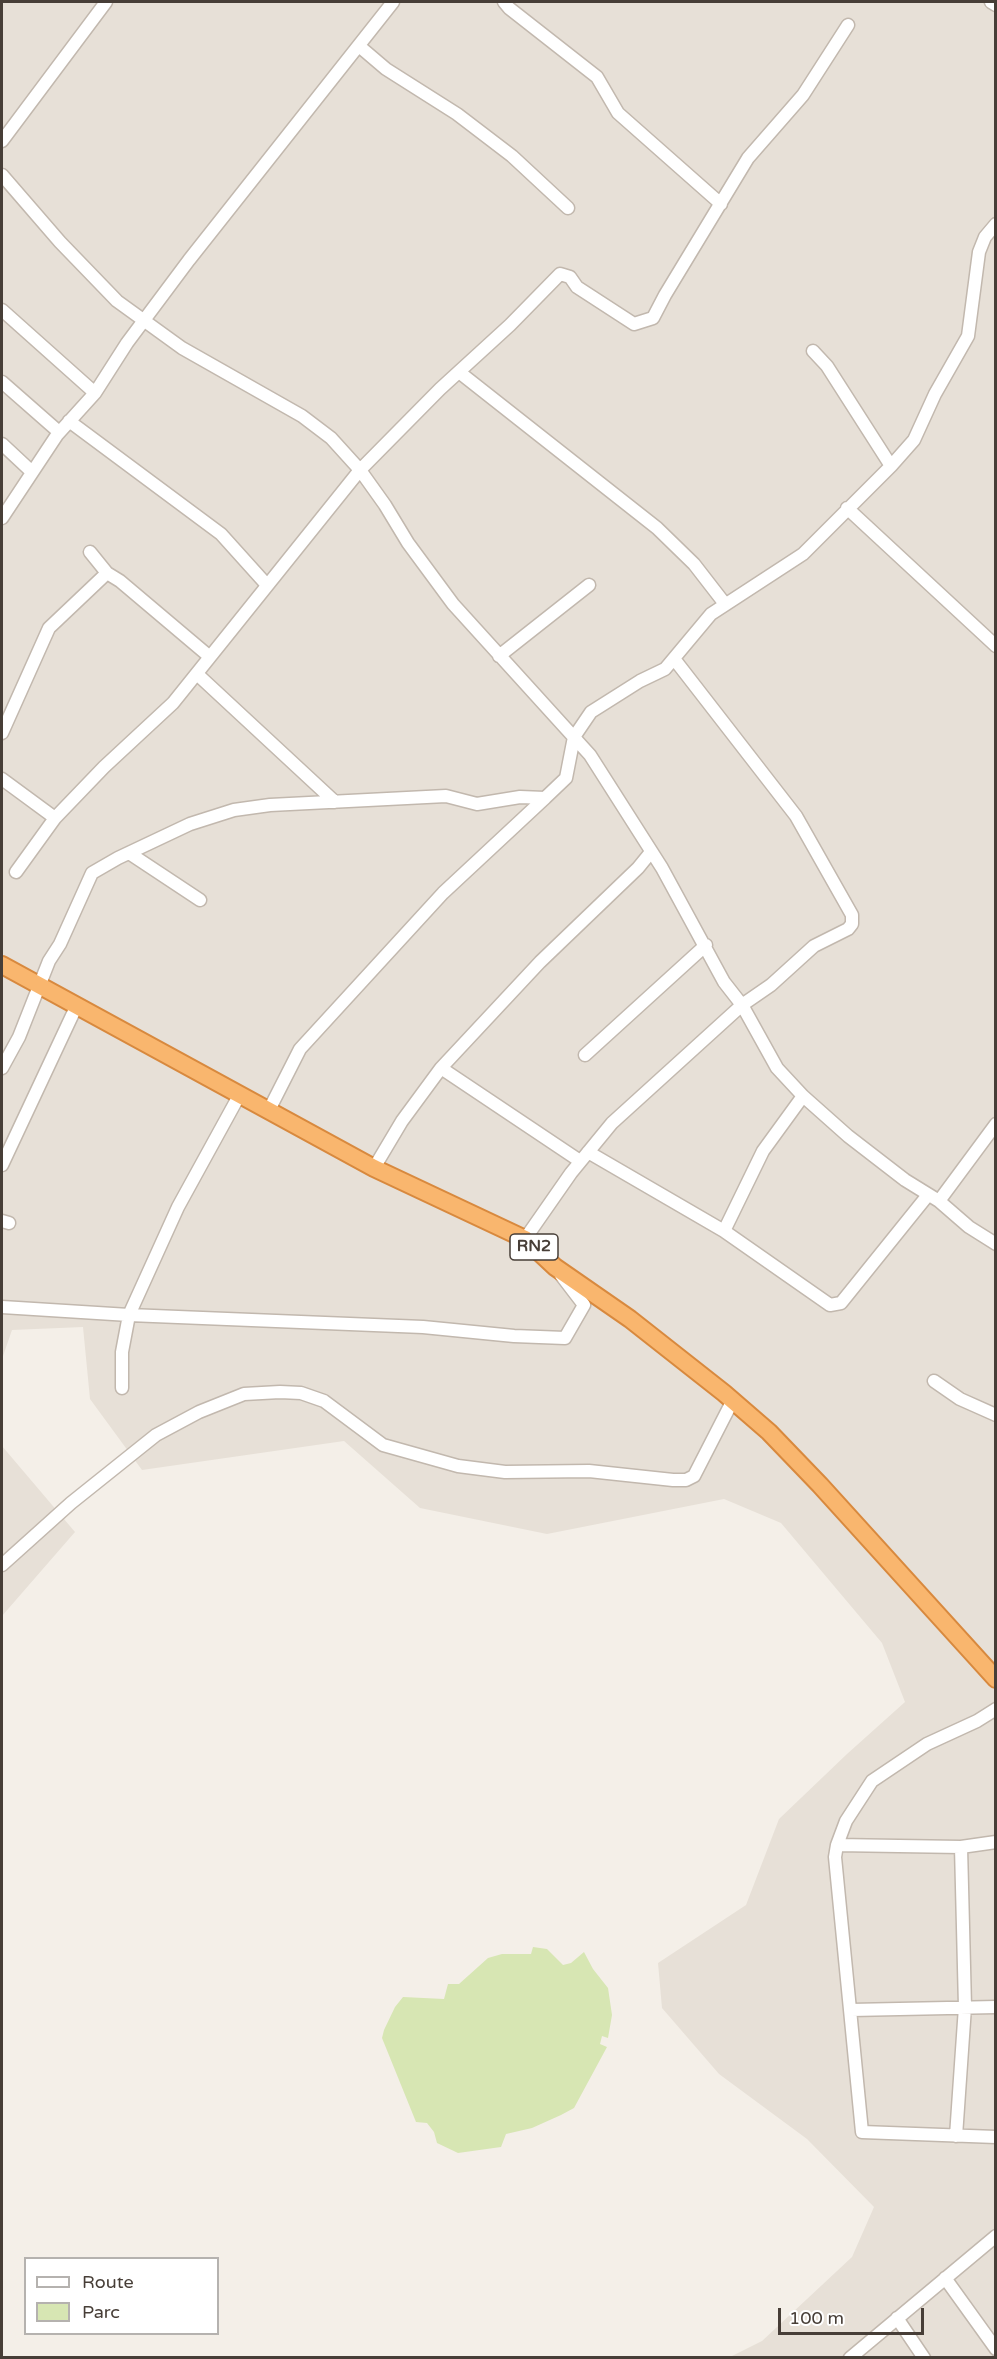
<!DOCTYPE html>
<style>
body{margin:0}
#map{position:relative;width:997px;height:2359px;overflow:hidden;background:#f4efe8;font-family:"Varela Round",sans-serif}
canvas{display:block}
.frame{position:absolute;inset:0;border:3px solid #473e37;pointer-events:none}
.legend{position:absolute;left:24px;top:2257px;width:195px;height:78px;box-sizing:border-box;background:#fff;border:2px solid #b5b2af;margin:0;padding:8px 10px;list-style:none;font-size:18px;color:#473e37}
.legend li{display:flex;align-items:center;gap:12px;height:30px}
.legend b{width:30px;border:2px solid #b5b2af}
.scale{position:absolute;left:778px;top:2308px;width:146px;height:27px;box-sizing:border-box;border:3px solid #473e37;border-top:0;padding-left:8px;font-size:18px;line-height:21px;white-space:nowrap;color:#473e37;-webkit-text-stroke:4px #fff;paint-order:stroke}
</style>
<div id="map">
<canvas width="997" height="2359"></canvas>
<div class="frame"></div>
<ul class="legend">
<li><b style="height:8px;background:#fff"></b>Route</li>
<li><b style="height:16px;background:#d7e6b3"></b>Parc</li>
</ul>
<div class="scale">100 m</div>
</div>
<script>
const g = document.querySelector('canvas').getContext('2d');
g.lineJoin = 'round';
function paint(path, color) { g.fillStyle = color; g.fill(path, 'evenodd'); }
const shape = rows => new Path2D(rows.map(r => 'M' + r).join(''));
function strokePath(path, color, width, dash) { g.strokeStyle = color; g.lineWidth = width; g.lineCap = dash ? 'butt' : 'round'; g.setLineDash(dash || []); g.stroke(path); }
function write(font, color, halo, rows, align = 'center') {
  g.font = font + ' "Varela Round",sans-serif'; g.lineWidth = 6; g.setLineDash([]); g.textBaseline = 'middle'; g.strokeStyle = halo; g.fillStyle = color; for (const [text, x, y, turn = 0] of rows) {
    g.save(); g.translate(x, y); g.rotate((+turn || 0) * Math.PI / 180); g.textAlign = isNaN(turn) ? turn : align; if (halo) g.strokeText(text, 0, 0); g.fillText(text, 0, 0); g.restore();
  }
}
const residential = shape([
 [2,2,995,2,995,2357,730,2357,762,2341,852,2257,874,2207,807,2139,719,2074,662,2008,658,1963,746,1905,779,1819,847,1754,905,1702,882,1643,781,1523,724,1499,547,1534,420,1508,344,1441,142,1470,90,1399,83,1327,12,1330,2,1359],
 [2,1446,75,1532,2,1616]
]);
const green = shape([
 [533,1947,547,1949,563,1965,571,1963,584,1952,593,1969,608,1988,612,2015,608,2038,602,2036,600,2044,607,2047,574,2108,561,2115,532,2128,506,2134,501,2147,458,2153,437,2143,434,2132,427,2123,416,2122,382,2038,384,2030,395,2007,403,1997,444,1999,448,1984,459,1984,488,1958,502,1954,531,1954]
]);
const minor = shape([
 [504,2,509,8,597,77,618,113,721,204],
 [991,2,996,5],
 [359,46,386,69,457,114,512,156,568,208],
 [2,141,106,2],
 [2,175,60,242,117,301,182,348,302,416,331,438,360,470,385,505,408,543,453,604,590,755,662,868,724,982,742,1005,777,1068,803,1096,848,1136,905,1180,939,1201,969,1227,996,1244],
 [2,310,95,393],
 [813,351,827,366,891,466],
 [459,372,657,528,694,564,725,604],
 [2,382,59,432],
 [69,421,221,534,266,584],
 [2,444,32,472],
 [847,508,996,646],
 [2,518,57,435,95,393,127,343,189,260,393,2],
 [90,552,107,573,120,581,210,657],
 [499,656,589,585],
 [197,674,335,802],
 [2,733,49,628,107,573],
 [2,779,55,818],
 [129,853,200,900],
 [16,872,55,818,104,767,173,703,360,470,440,389,510,325,560,274,570,277,577,287,634,324,653,318,665,295,748,158,803,95,848,25],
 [585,1055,706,945],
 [2,1068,19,1037,49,961,60,944,92,873,118,858,190,824,234,810,270,805,446,796,477,804,520,797,545,798,566,778,574,737,591,712,640,681,665,669,711,614,803,554,891,466,914,440,935,394,968,336,979,252,985,237,996,224],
 [441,1068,580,1161],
 [269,1110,300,1049,443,893,545,798],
 [588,1152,724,1231,830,1305,841,1303,928,1195],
 [2,1165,77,1005],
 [374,1168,402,1121,441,1068,540,962,638,868,651,852],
 [939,1201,996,1124],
 [2,1221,9,1223],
 [724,1231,763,1151,803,1096],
 [525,1239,571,1173,612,1123,742,1005,771,985,814,946,848,929,852,924,852,915,796,816,675,660],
 [2,1307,129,1315,423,1327,514,1336,565,1338,584,1305,561,1275],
 [934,1381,960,1399,996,1415],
 [122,1388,122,1352,129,1315,178,1207,240,1094],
 [2,1565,71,1503,156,1435,199,1412,244,1394,280,1392,301,1393,324,1401,383,1445,458,1466,505,1472,589,1471,673,1480,686,1480,694,1476,733,1400],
 [996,1709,977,1721,927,1744,872,1781,846,1821,837,1845,835,1857,862,2132,996,2137],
 [837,1845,961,1847,996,1842],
 [851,2010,996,2007],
 [956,2136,965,2007,961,1847],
 [945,2278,996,2349],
 [897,2318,924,2358],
 [850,2358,996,2236]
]);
const highway = shape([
 [2,965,374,1168,525,1239,555,1267,630,1319,724,1393,769,1432,820,1485,996,1679]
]);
const shields = [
 [534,1247,48]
];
const shieldNames = [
 ["RN2",534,1247]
];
paint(residential, '#e7e0d7');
paint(green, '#d7e6b3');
strokePath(minor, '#c2b8ae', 15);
strokePath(highway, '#d8893e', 20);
strokePath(minor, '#fff', 12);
strokePath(highway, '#f9b66e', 16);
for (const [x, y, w] of shields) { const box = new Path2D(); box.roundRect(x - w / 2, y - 13, w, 26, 4.5); g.fillStyle = '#fff'; g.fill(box); strokePath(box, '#473e37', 1.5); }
write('bold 16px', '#473e37', null, shieldNames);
</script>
